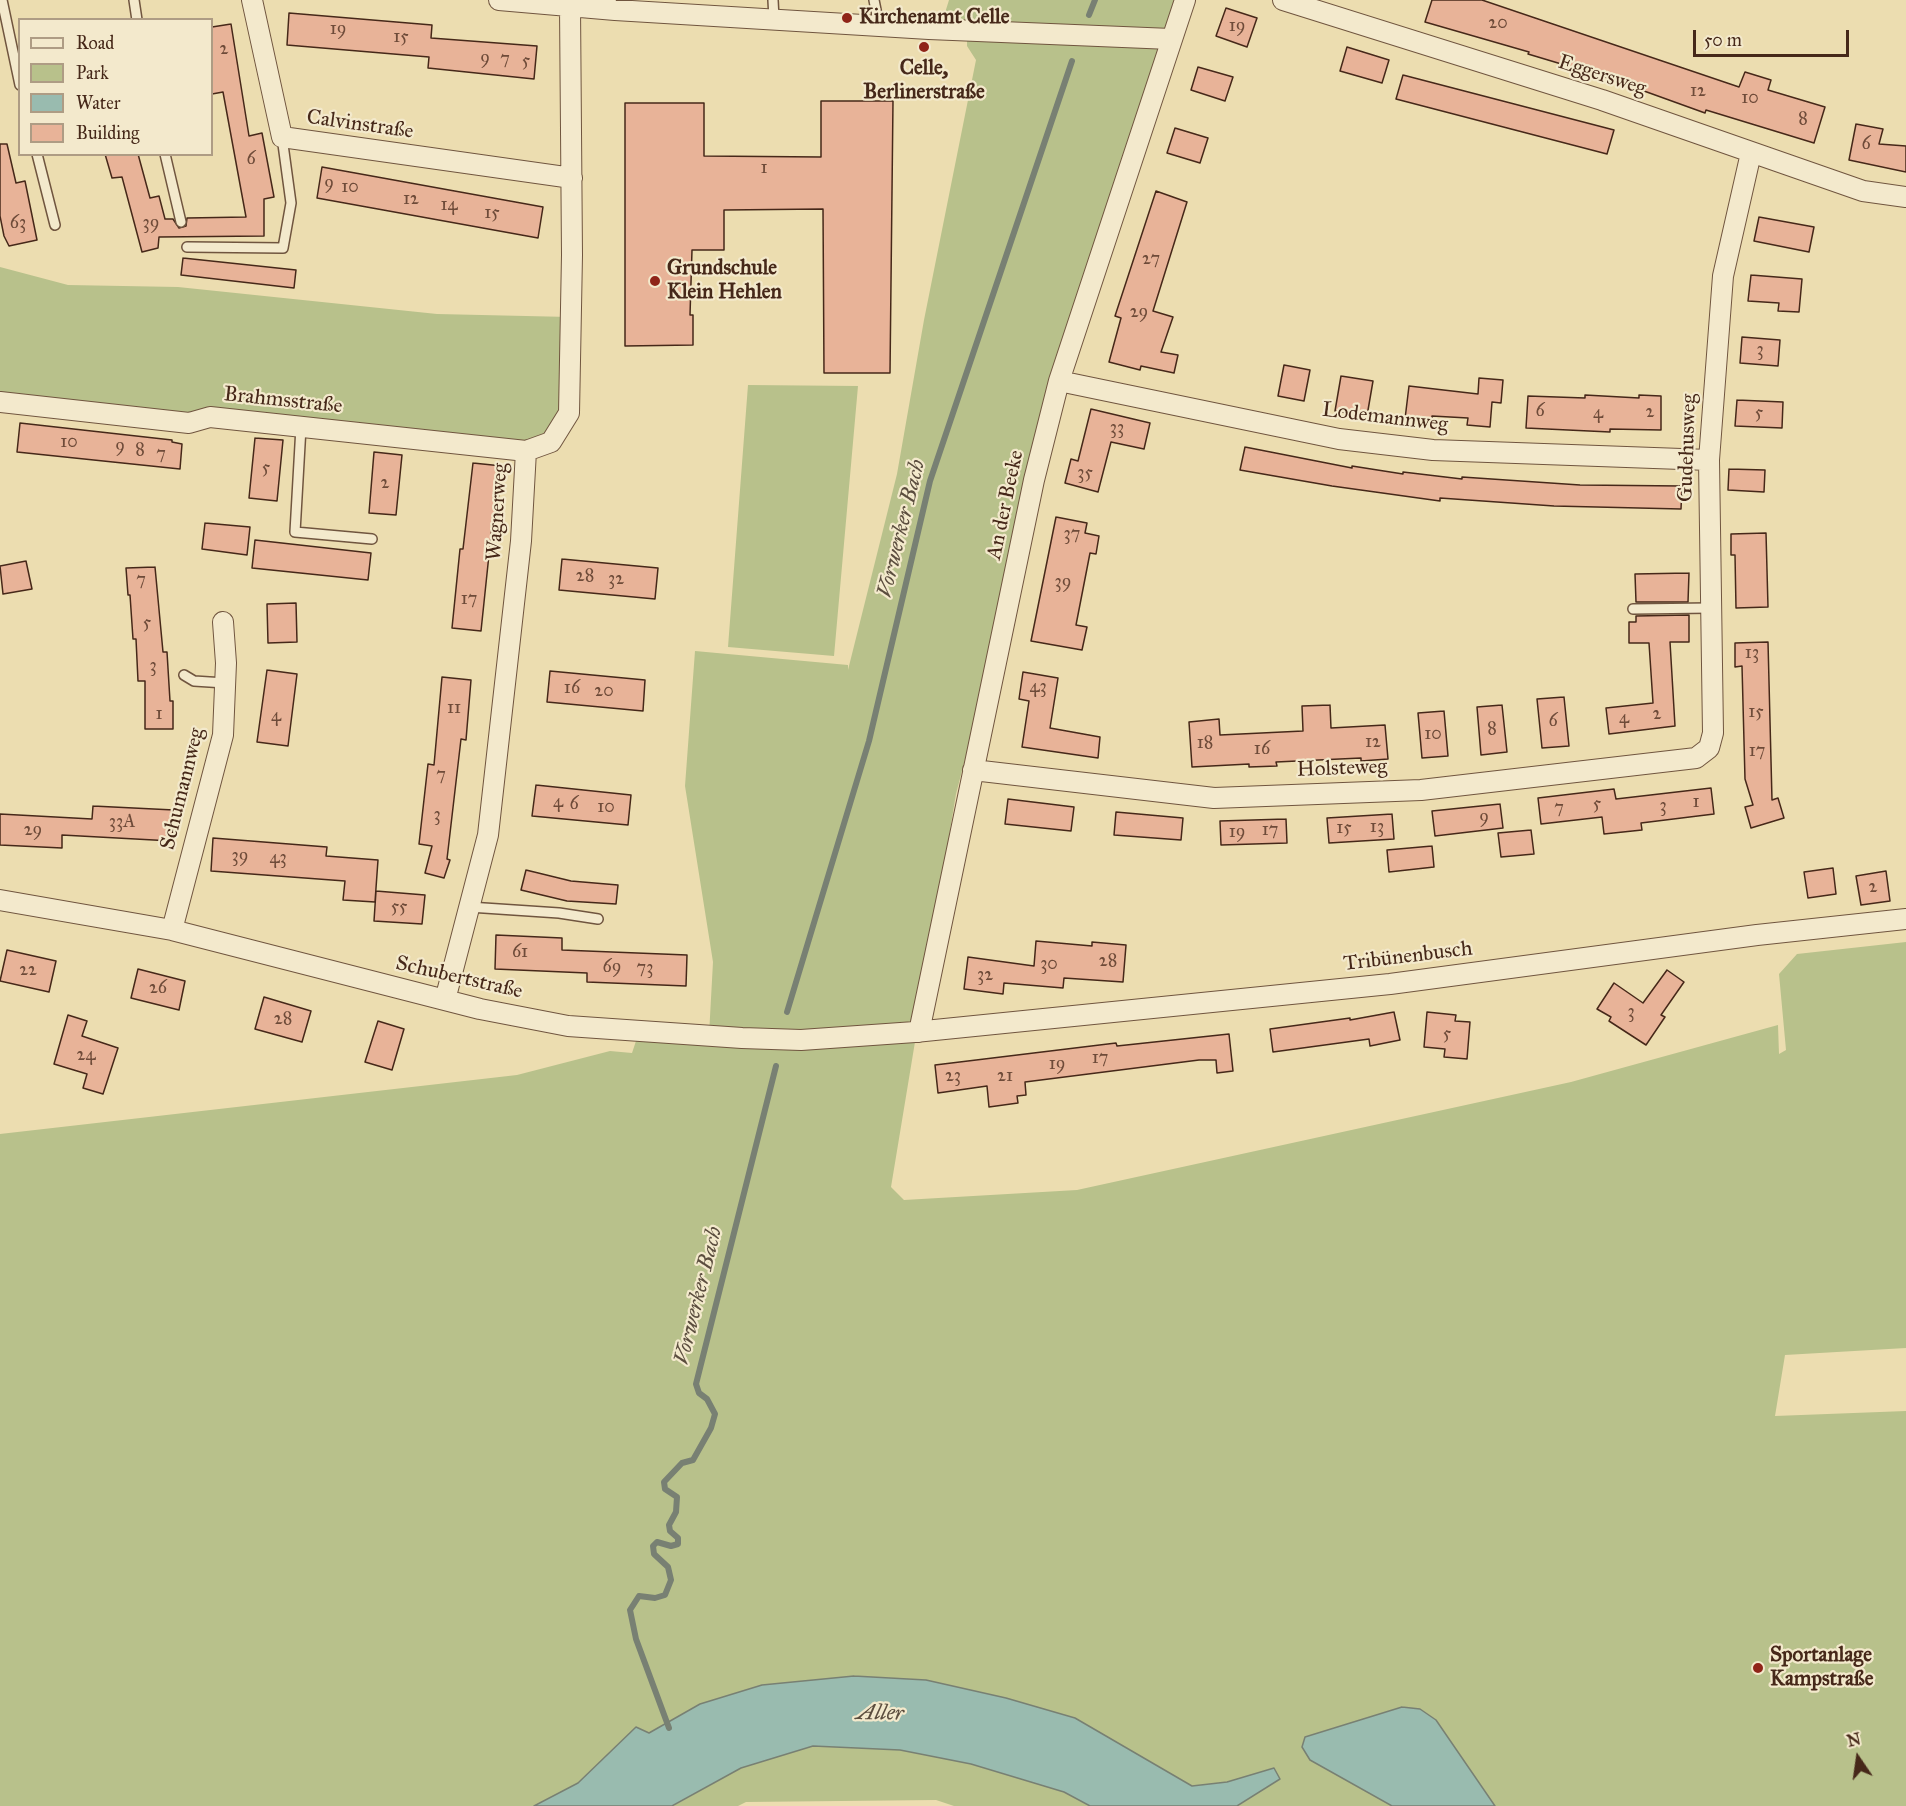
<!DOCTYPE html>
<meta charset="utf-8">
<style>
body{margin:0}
#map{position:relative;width:1906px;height:1806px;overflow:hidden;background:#ecddb0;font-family:"IM FELL Great Primer",serif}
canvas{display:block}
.legend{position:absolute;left:18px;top:18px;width:195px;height:138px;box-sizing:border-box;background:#f3e9cc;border:2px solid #ae9c84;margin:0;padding:8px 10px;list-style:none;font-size:18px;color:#462819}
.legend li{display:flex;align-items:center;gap:12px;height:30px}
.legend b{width:30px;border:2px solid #ae9c84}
.north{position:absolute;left:1828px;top:1728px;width:60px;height:60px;-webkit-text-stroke:4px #f3e9cc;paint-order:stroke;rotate:347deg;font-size:16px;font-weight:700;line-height:24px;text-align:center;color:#462819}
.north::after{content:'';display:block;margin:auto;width:21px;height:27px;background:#462819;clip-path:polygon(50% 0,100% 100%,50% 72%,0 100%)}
.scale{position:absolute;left:1693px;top:30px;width:156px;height:27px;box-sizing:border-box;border:3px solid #462819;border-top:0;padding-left:8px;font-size:18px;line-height:21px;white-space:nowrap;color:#462819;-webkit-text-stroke:4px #f3e9cc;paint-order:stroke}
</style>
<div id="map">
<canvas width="1906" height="1806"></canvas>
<ul class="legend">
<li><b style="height:8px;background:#f3e9cc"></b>Road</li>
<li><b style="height:16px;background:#b8c18b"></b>Park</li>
<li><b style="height:16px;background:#99bbaf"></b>Water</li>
<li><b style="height:16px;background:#e8b398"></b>Building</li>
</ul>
<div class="north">N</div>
<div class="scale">50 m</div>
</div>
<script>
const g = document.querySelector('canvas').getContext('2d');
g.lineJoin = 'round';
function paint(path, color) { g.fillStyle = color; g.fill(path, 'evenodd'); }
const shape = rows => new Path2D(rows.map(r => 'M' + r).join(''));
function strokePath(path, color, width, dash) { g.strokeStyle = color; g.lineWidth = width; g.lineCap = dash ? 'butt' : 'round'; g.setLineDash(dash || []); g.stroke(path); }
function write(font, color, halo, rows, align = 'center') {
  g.font = font + ' "IM FELL Great Primer",serif'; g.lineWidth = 4.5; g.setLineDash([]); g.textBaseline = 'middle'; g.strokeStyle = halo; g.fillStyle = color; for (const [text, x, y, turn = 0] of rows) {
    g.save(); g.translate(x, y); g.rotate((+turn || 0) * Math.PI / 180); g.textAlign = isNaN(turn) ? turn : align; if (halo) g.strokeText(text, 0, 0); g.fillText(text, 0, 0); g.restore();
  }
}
const green = shape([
 [949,0,1185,0,1028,515,956,794,891,1187,904,1200,1077,1190,1571,1082,1778,1025,1779,1054,1786,1050,1779,974,1797,954,1906,942,1906,1348,1785,1355,1775,1416,1906,1411,1906,1806,1495,1806,1436,1720,1310,1760,1392,1806,1237,1806,1280,1779,1274,1768,1227,1782,1192,1786,1075,1718,1006,1698,926,1680,854,1676,700,1704,649,1733,636,1727,578,1783,534,1806,0,1806,0,1134,517,1075,610,1051,632,1053,639,1032,709,1035,713,962,685,786,695,651,848,665,848,670,897,474,924,320,976,60,967,46,967,30,940,29],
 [0,267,68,285,178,287,437,314,570,317,569,413,526,451,0,402],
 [748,385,858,386,834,656,728,647],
 [813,1746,900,1750,971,1764,1064,1792,1090,1806,954,1806,936,1800,746,1802,738,1806,673,1806,741,1768]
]);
const water = shape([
 [854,1676,926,1680,1006,1698,1075,1718,1192,1786,1227,1782,1274,1768,1280,1779,1237,1806,1090,1806,1064,1792,971,1764,900,1750,813,1746,741,1768,672,1806,534,1806,578,1783,636,1727,649,1733,700,1704,762,1685,854,1676],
 [1402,1707,1420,1709,1436,1720,1495,1806,1392,1806,1310,1760,1302,1747,1305,1737,1402,1707]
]);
const stream = shape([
 [1089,15,1095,0],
 [787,1012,869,741,930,481,1072,61],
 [669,1728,636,1639,630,1610,639,1596,655,1598,665,1595,671,1580,668,1567,654,1554,653,1546,657,1542,671,1546,678,1544,678,1538,670,1531,669,1525,676,1512,677,1497,665,1489,664,1482,682,1463,693,1460,711,1428,715,1414,707,1399,699,1393,696,1384,776,1066]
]);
const building = shape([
 [1432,0,1482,0,1739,87,1745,72,1771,80,1768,90,1825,107,1814,143,1706,110,1705,113,1608,78,1528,54,1529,52,1425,22,1432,0],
 [1226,8,1257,18,1247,47,1216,36,1226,8],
 [289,13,432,25,431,38,537,46,534,79,428,68,429,57,287,45,289,13],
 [231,24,249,136,262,133,274,197,264,199,264,236,159,237,158,248,142,252,122,177,112,178,105,154,138,154,150,198,159,196,165,219,173,219,179,228,186,226,187,218,246,217,223,92,212,94,212,27,231,24],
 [1347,47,1389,60,1382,83,1340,71,1347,47],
 [1198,67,1233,77,1225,101,1191,90,1198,67],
 [1403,75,1614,130,1607,154,1396,99,1403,75],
 [821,101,893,101,890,373,824,373,823,209,724,210,724,250,692,250,690,315,693,315,693,345,625,346,625,103,704,103,704,156,821,157,821,101],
 [1856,124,1883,129,1879,144,1906,146,1906,172,1849,160,1856,124],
 [1175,128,1208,138,1200,163,1167,153,1175,128],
 [0,144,7,144,16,183,25,181,37,240,9,246,4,236,0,216,0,144],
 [322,167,543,207,538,238,317,198,322,167],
 [1156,191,1187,202,1153,311,1173,317,1161,352,1178,355,1174,373,1141,366,1140,370,1109,362,1121,318,1115,316,1156,191],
 [1759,217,1814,227,1809,252,1754,241,1759,217],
 [183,258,296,270,294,288,181,275,183,258],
 [1751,275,1802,279,1799,312,1778,311,1779,303,1748,301,1751,275],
 [1742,337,1780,340,1778,366,1740,363,1742,337],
 [1284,365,1310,370,1304,401,1278,396,1284,365],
 [1341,376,1373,381,1367,416,1335,411,1341,376],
 [1479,378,1503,380,1501,403,1492,402,1490,427,1467,425,1468,418,1432,416,1432,422,1405,419,1409,386,1478,394,1479,378],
 [1585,395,1639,398,1639,395,1661,396,1661,430,1610,429,1610,432,1526,428,1528,396,1585,398,1585,395],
 [1737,400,1783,402,1782,428,1735,426,1737,400],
 [1091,409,1150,423,1144,449,1111,442,1098,492,1065,483,1071,459,1078,461,1091,409],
 [20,423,172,440,172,442,182,444,180,469,17,452,20,423],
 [255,438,283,440,277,501,249,498,255,438],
 [1245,447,1352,468,1352,466,1403,474,1403,472,1462,479,1462,477,1580,485,1682,486,1681,509,1554,506,1440,498,1440,501,1332,486,1240,470,1245,447],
 [374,452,402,455,396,515,369,513,374,452],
 [473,463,502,466,495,527,492,526,481,631,452,628,460,549,463,549,473,463],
 [1729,469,1765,470,1764,492,1728,490,1729,469],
 [1056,517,1087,523,1085,533,1099,536,1096,554,1090,553,1076,625,1087,627,1082,650,1031,641,1056,517],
 [205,523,250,527,247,555,202,549,205,523],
 [1766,533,1768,607,1736,608,1735,555,1731,555,1731,534,1766,533],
 [255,540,371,553,368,580,252,568,255,540],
 [562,559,658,568,655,599,559,590,562,559],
 [26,561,32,589,3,594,0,566,26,561],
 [155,567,163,652,167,652,170,701,173,701,173,729,145,729,145,681,138,681,136,639,133,639,130,595,128,595,126,568,155,567],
 [1689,573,1688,602,1636,602,1635,574,1689,573],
 [296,603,297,642,268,643,267,604,296,603],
 [1689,615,1689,642,1670,642,1675,726,1609,734,1606,708,1653,703,1649,643,1629,643,1629,622,1636,622,1636,616,1689,615],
 [1768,642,1772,800,1778,798,1784,818,1751,828,1745,807,1753,805,1745,779,1742,666,1735,667,1735,643,1768,642],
 [267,670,297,674,288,746,257,742,267,670],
 [550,671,645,680,643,711,547,702,550,671],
 [1023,672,1058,678,1050,728,1100,737,1098,758,1022,747,1029,701,1019,699,1023,672],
 [442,677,471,680,466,740,461,739,447,859,450,860,444,878,425,873,432,846,419,844,428,764,434,765,442,677],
 [1564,697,1569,746,1542,748,1537,699,1564,697],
 [1330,705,1331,728,1385,725,1388,759,1361,761,1361,758,1276,762,1277,766,1249,767,1249,764,1192,767,1189,722,1219,719,1220,735,1303,731,1302,706,1330,705],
 [1502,705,1507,752,1481,755,1477,707,1502,705],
 [1444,711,1448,756,1422,758,1418,713,1444,711],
 [536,785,631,795,628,825,532,816,536,785],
 [1711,788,1714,814,1641,823,1642,830,1604,834,1602,817,1541,824,1538,798,1614,789,1616,799,1711,788],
 [1008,799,1074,807,1071,831,1005,824,1008,799],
 [1500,804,1503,828,1435,836,1432,811,1500,804],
 [93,806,174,810,172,841,62,835,62,848,0,845,0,814,92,819,93,806],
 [1116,812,1183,818,1181,840,1114,835,1116,812],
 [1392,814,1394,839,1329,843,1327,818,1392,814],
 [1286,819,1287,843,1221,845,1220,821,1286,819],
 [1531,830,1534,854,1501,857,1498,833,1531,830],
 [213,838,327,847,326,856,378,860,375,902,343,900,345,881,211,871,213,838],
 [1432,846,1434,867,1389,872,1387,850,1432,846],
 [1833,868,1836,894,1808,898,1804,872,1833,868],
 [526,870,571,881,618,885,616,904,567,901,521,890,526,870],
 [1886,871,1890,901,1861,905,1856,876,1886,871],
 [376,891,425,895,422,924,374,921,376,891],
 [496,935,562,938,562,950,687,955,686,986,587,982,587,973,495,969,496,935],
 [1036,941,1092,946,1092,942,1126,945,1123,982,1064,978,1063,988,1004,983,1003,994,964,989,968,957,1034,966,1036,941],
 [7,950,56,961,49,992,0,981,7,950],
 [138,969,185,981,179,1010,131,998,138,969],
 [1667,970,1684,982,1661,1015,1665,1017,1646,1045,1609,1021,1611,1017,1597,1009,1614,983,1643,1003,1667,970],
 [264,997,311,1011,302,1042,255,1029,264,997],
 [1394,1012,1400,1040,1370,1046,1369,1039,1273,1052,1270,1029,1350,1018,1350,1020,1394,1012],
 [1427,1012,1456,1015,1455,1021,1470,1022,1467,1059,1444,1057,1445,1049,1424,1047,1427,1012],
 [68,1015,87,1021,82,1036,118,1048,103,1094,83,1088,87,1074,54,1064,68,1015],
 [378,1021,404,1029,392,1070,365,1062,378,1021],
 [1229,1034,1233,1071,1217,1073,1216,1060,1199,1060,1025,1082,1026,1095,1017,1096,1018,1103,989,1107,987,1086,938,1093,935,1065,1116,1043,1117,1046,1229,1034]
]);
const service = shape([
 [2,0,20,85],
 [134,0,137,20],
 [773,0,774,19],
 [874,0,879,25],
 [37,154,55,225],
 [165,154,181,222],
 [187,247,283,248,291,203,282,137],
 [301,427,295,532,372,539],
 [1633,609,1710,608],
 [184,675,194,681,225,683],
 [469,907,559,913,598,919]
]);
const minor = shape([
 [252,0,282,137,572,178],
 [499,0,615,10,929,29,1171,39],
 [1283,0,1602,100,1863,191,1906,197],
 [1059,381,1339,439,1433,450,1709,460],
 [0,402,189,423,210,417,526,451],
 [973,770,1214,798,1421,790,1696,758,1709,748,1713,733,1709,460,1723,276,1751,153],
 [0,900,172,930,480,1009,568,1026,742,1038,801,1040,915,1032,1390,984,1757,935,1906,919],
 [172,930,223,735,226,663,223,622],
 [445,1000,488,835,521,541,526,451,551,442,569,413,572,255,570,7],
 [919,1032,1034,480,1059,381,1185,0]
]);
const markers = [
 [847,18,6,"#8f2418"],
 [924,47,6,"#8f2418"],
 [655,281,6,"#8f2418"],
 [1758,1668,6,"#8f2418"]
];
const numberNames = [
 ["20",1498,24],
 ["19",1237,27],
 ["19",338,30],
 ["15",401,38],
 ["2",224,50],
 ["9",485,59],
 ["7",505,60],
 ["5",526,62],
 ["12",1698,92],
 ["10",1750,99],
 ["8",1803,120],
 ["6",1866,145],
 ["6",251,160],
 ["1",764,169],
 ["9",329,184],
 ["10",350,188],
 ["12",411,200],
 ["14",449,206],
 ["15",492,214],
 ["63",18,224],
 ["39",151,224],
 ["27",1151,260],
 ["29",1139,313],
 ["3",1760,351],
 ["6",1540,412],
 ["2",1650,413],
 ["4",1598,414],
 ["5",1759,414],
 ["33",1117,429],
 ["10",69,443],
 ["9",120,447],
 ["8",140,451],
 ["7",161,455],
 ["5",266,469],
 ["35",1085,474],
 ["2",385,484],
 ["37",1072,535],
 ["28",585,577],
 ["32",616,580],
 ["7",141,581],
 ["39",1063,583],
 ["17",469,600],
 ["5",147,624],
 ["13",1752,654],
 ["3",153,667],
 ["43",1038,688],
 ["16",572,689],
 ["20",604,692],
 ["11",454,709],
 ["15",1756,713],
 ["1",159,715],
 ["2",1657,715],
 ["4",276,717],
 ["4",1624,719],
 ["6",1553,722],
 ["8",1492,730],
 ["10",1433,735],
 ["12",1373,743],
 ["18",1205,744],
 ["16",1262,750],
 ["17",1757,752],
 ["7",441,776],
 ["4",558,803],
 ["1",1696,803],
 ["6",574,805],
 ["5",1597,805],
 ["3",1663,807],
 ["10",606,808],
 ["7",1559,809],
 ["3",437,816],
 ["9",1484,818],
 ["33A",122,823],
 ["13",1377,828],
 ["15",1344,829],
 ["29",33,831],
 ["17",1270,831],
 ["19",1237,833],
 ["39",240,857],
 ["43",278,859],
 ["2",1873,888],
 ["55",399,908],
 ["61",520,953],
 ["28",1108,962],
 ["30",1049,965],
 ["69",612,968],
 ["73",645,969],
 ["22",28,971],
 ["32",985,976],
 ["26",158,989],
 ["3",1631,1013],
 ["28",283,1020],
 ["5",1447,1035],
 ["24",86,1056],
 ["17",1100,1059],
 ["19",1057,1065],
 ["23",953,1077],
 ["21",1005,1077]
];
const poiNames = [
 ["Kirchenamt Celle",859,18],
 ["Celle,",924,69,"center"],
 ["Berlinerstraße",924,93,"center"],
 ["Grundschule",667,269],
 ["Klein Hehlen",667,293],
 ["Sportanlage",1770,1656],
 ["Kampstraße",1770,1680]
];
const streetNames = [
 ["Eggersweg",1602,76,18],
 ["Calvinstraße",360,125,8],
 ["Brahmsstraße",283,401,6],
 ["Lodemannweg",1385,418,7],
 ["Gudehusweg",1688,448,-88],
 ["An der Beeke",1006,505,-78],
 ["Wagnerweg",498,512,-86],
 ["Holsteweg",1342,769,-2],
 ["Schumannweg",183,789,-76],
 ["Tribünenbusch",1408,957,-7],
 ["Schubertstraße",459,978,13]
];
const waterNames = [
 ["Vorwerker Bach",902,529,-76],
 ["Vorwerker Bach",699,1296,-76],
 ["Aller",880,1714,1]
];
paint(green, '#b8c18b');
paint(water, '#99bbaf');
strokePath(water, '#788073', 1.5);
strokePath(stream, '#788073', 6);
paint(building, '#e8b398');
strokePath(building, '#462819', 1.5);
strokePath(service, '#70553f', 12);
strokePath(minor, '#70553f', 22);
strokePath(service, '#f3e9cc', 9);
strokePath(minor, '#f3e9cc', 20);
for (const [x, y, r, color] of markers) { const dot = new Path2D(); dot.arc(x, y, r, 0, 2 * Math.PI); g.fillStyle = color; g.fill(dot); strokePath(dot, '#f3e9cc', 2); }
write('18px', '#6e4b39', null, numberNames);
write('bold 21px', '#462819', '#f3e9cc', poiNames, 'left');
write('21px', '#462819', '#f3e9cc', streetNames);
write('italic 22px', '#5b4d3e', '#f3e9cc', waterNames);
</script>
